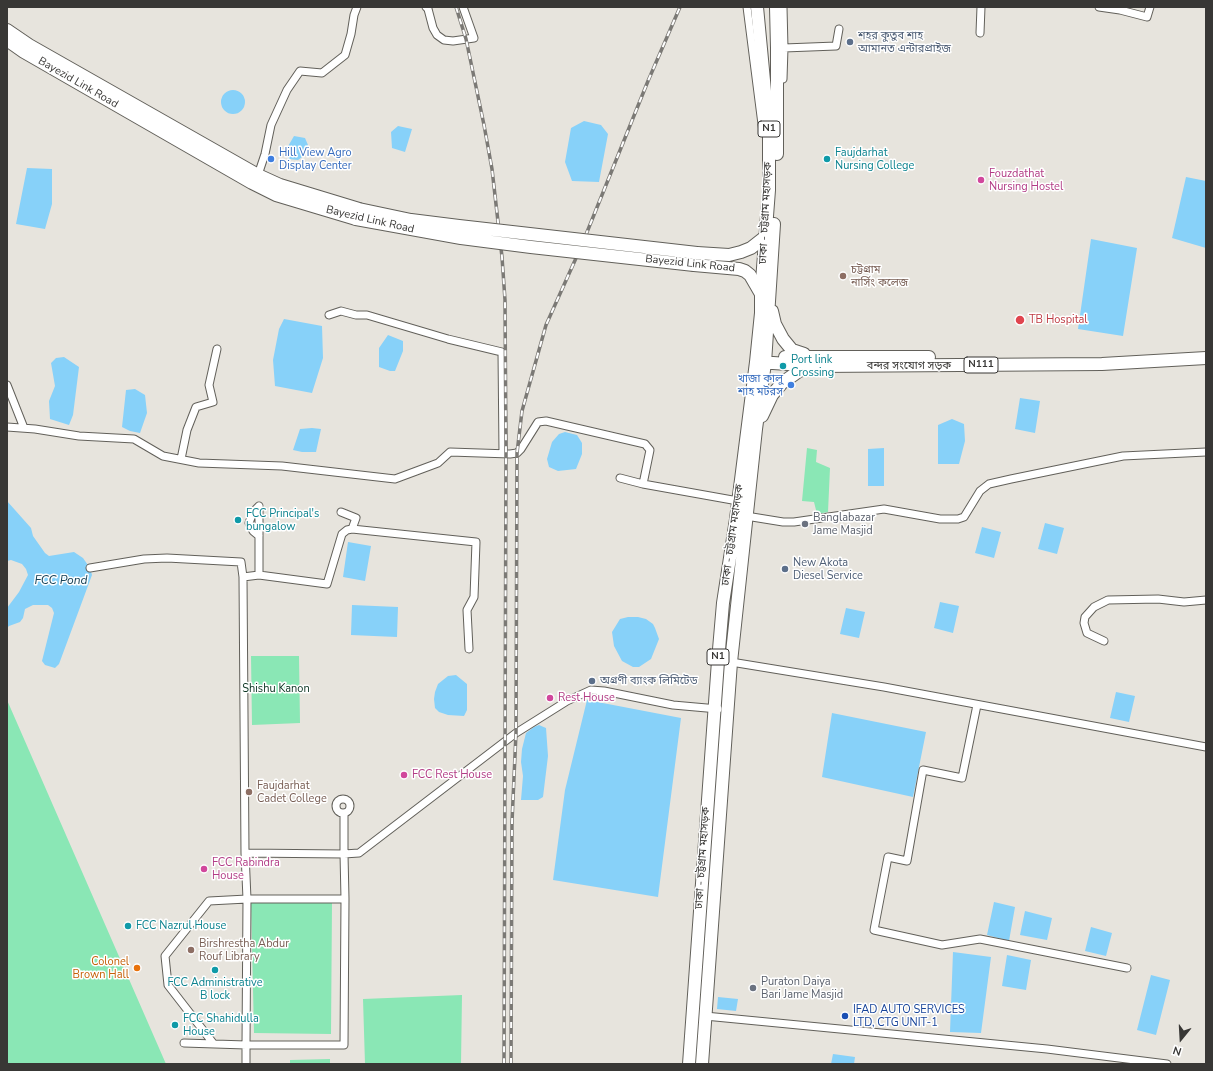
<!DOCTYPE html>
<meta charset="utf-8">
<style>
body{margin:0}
#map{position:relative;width:1213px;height:1071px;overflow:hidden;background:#e7e4dd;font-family:"Nunito Sans",sans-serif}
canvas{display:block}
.frame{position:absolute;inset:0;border:8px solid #383735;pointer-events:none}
.north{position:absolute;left:1161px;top:1019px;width:40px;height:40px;-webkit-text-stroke:3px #fff;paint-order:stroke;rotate:198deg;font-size:11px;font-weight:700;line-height:16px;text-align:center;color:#383735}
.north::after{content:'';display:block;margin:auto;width:14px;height:18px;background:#383735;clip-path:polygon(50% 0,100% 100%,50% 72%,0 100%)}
</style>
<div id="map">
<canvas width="1213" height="1071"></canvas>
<div class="frame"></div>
<div class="north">N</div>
</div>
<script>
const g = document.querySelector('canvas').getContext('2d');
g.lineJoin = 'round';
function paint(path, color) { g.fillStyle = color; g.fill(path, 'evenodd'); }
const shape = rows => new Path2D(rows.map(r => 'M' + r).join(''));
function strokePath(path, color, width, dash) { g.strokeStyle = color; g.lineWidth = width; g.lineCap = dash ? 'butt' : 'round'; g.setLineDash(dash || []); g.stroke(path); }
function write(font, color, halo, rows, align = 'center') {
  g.font = font + ' "Nunito Sans","Noto Sans Bengali",sans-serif'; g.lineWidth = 3; g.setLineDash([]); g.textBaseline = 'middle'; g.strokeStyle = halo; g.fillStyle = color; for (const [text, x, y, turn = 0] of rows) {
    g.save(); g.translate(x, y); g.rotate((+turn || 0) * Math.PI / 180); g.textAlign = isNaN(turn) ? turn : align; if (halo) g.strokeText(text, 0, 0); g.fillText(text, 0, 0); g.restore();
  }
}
const green = shape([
 [807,448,817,450,816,462,830,468,828,512,817,514,814,502,802,501],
 [251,656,299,656,300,723,252,725],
 [7,700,166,1064,7,1064],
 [251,901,332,903,331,1034,254,1033],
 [462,995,461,1064,365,1064,363,999],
 [330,1059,330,1064,290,1064,290,1060]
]);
const water = shape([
 '221 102a12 12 0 1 1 24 0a12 12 0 1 1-24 0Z',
 [584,121,601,125,608,134,599,182,572,181,565,162,571,128],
 [398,126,412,129,405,152,392,148,391,132],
 [294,136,305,138,308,145,305,155,298,160,289,159,287,148],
 [27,168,52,169,52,204,45,229,16,224],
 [1186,177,1206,181,1206,248,1172,238],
 [1091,239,1137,248,1123,336,1078,329],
 [284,319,322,326,323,358,312,393,275,386,273,360,279,329],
 [388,335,403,341,403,351,395,371,390,371,379,367,379,348],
 [64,357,79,367,73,415,69,425,50,419,49,401,55,386,51,363,56,358],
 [135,389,145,395,147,413,140,433,130,431,122,427,126,390],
 [1020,398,1040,401,1035,433,1015,429],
 [952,419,964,424,965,441,959,464,938,464,938,425],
 [312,428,321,429,316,452,302,452,293,450,300,429],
 [565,432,577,435,582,443,582,454,576,469,558,471,549,467,547,459,552,442,559,434],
 [884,448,884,486,868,486,868,449],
 [7,501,31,528,33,536,45,553,49,556,74,552,83,558,90,568,92,575,59,664,55,668,45,665,42,661,54,613,52,608,48,605,33,605,25,609,23,618,20,622,9,626,7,628,7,608,19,592,28,575,26,569,22,564,11,560,7,561],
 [1045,523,1064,528,1057,554,1038,549],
 [982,527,1001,532,994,558,975,553],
 [348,542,371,546,365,581,343,577],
 [940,602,959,606,953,633,934,628],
 [352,605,398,607,397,637,351,635],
 [846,608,865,612,859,638,840,634],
 [628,617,638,617,646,619,653,624,655,628,659,639,651,659,639,667,633,667,622,661,614,646,612,632,620,619],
 [456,675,467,684,467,710,464,716,448,715,439,712,435,708,434,699,435,692,438,684,448,676],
 [1116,692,1135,696,1129,722,1110,718],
 [587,700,681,718,658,897,553,880,565,790],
 [832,713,926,732,913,797,822,777],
 [539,725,546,728,548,756,543,797,538,800,521,800,523,776,521,762,522,749,526,733,534,727],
 [994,902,1015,907,1009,941,987,935],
 [1025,911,1052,918,1047,940,1020,935],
 [1091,927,1112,933,1106,956,1085,951],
 [953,952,991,957,981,1033,950,1032],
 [1007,955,1031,960,1026,990,1002,986],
 [1151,975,1170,980,1156,1035,1137,1030],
 [718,997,738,999,736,1011,717,1009],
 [833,1054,855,1057,854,1064,831,1064]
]);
const minor = shape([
 [426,7,428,9,433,28,437,35,444,40,453,41,474,38,463,7],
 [747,7,763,132,769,133],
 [1099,7,1120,10,1147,17,1150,7],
 [980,33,981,7],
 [784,48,836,46,839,29],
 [783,79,784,48,783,7],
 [258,175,265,154,271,125,287,90,300,71,322,73,345,55,351,34,354,15,357,7],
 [329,315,341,311,356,315,367,315,448,339,502,352,503,453],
 [7,385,24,428],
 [7,427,35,429,79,436,134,439,163,456,199,463,282,466,395,479,438,463,450,452,510,454,517,453,521,449,538,422,546,421,645,444,650,450,643,484],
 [181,459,187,430,196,407,213,402,209,385,217,349],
 [620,478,643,484,738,501],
 [341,512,356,518,352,529],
 [746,516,783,522,794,522,884,509,940,519,958,519,964,517,980,491,989,484,1011,479,1123,456,1206,452],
 [259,536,253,531,249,523,253,512,259,506],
 [90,568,144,559,167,558,241,562,243,577],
 [259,575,259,506],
 [1104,641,1087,633,1084,623,1085,617,1094,607,1108,600,1158,599,1184,602,1206,600],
 [731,662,884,687,1206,747],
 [977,705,962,778,923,770,907,861,888,857,874,930,942,945,980,939,1127,968],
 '336 806a7 7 0 1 1 14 0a7 7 0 1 1-14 0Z',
 [344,813,344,854,245,853,247,899,345,899],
 [245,853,243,577,259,575,327,584,342,534,347,530,352,529,476,542,474,597,467,610,469,649],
 [705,1016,1047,1049,1167,1064],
 [184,1043,246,1045,247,899,209,901,165,956,168,985,213,1043],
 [246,1064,246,1045,344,1045,345,899,344,854,359,853,516,733,567,701,591,690,604,691,673,705,718,709]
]);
const primary = shape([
 [7,30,29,45,258,175,280,185,359,209],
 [7,40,24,52,252,183,276,195,356,219],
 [697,253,729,255,741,252,751,248,765,237],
 [694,265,739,269,745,271,750,275,761,294]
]);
const trunk = shape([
 [776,7,777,48,777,154],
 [772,311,775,324,783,339,792,350,804,354],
 [785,357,929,357],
 [758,362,818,366,1102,364,1206,358],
 [762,416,772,395,782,383,799,371,811,368],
 [689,1064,718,661,723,603,736,519,756,362,761,313,761,294,769,190,769,133,757,7],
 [702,1064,731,662,756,429,765,363,774,224]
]);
const rail = shape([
 [456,7,466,39,484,125,492,169,502,257,505,300,506,453,504,1064],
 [511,1064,512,822,516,733,517,453,522,411,546,325,581,247,648,81,680,7]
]);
const primaryBridge = shape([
 [359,209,411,220,459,226,697,253],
 [356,219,461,238,531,247,694,265]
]);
const markers = [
 [850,42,4,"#5c6f8a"],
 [271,159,4,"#3f7fe0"],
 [827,159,4,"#0f9aa8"],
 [981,180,4,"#d1479c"],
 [843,276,4,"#8d6e63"],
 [1020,320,5,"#e0444e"],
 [783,366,4,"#0f9aa8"],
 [791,385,4,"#3f7fe0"],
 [238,520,4,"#0f9aa8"],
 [805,524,4,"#6b7280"],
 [785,569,4,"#5c6f8a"],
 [592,681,4,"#5c6f8a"],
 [550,698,4,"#d1479c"],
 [404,775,4,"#d1479c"],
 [249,792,4,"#8d6e63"],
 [204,869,4,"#d1479c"],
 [128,926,4,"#0f9aa8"],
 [191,950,4,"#8d6e63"],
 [137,968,4,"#e8710a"],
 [215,970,4,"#0f9aa8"],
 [753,988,4,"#6b7280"],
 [845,1016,4,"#1a4fb4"],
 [175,1025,4,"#0f9aa8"]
];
const shields = [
 [769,129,22],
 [981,365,34],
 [718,657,22]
];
const shieldNames = [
 ["N1",769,129],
 ["N111",981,365],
 ["N1",718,657]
];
const serviceNames = [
 ["শহর কুতুব শাহ",858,36],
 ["আমানত এন্টারপ্রাইজ",858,49],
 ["New Akota",793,563],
 ["Diesel Service",793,576],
 ["অগ্রণী ব্যাংক লিমিটেড",600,681]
];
const streetNames = [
 ["Bayezid Link Road",78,83,30],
 ["ঢাকা - চট্টগ্রাম মহাসড়ক",766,213,-87],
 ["Bayezid Link Road",370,220,13],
 ["Bayezid Link Road",690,264,6],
 ["বন্দর সংযোগ সড়ক",909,366],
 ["ঢাকা - চট্টগ্রাম মহাসড়ক",733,535,-82],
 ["ঢাকা - চট্টগ্রাম মহাসড়ক",703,858,-86]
];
const shopNames = [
 ["Hill View Agro",279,153],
 ["Display Center",279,166],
 ["খাজা কালু",783,379,"right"],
 ["শাহ মটরস",783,392,"right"]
];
const cultureNames = [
 ["Faujdarhat",835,153],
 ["Nursing College",835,166],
 ["Port link",791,360],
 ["Crossing",791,373],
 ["FCC Principal's",246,514],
 ["bungalow",246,527],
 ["FCC Nazrul House",136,926],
 ["FCC Administrative",215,983,"center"],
 ["B lock",215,996,"center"],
 ["FCC Shahidulla",183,1019],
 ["House",183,1032]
];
const hotelNames = [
 ["Fouzdathat",989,174],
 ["Nursing Hostel",989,187],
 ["Rest House",558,698],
 ["FCC Rest House",412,775],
 ["FCC Rabindra",212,863],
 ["House",212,876]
];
const educationNames = [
 ["চট্টগ্রাম",851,270],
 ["নার্সিং কলেজ",851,283],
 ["Faujdarhat",257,786],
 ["Cadet College",257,799],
 ["Birshrestha Abdur",199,944],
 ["Rouf Library",199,957]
];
const healthNames = [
 ["TB Hospital",1029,320]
];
const worshipNames = [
 ["Banglabazar",813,518],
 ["Jame Masjid",813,531],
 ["Puraton Daiya",761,982],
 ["Bari Jame Masjid",761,995]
];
const parkNames = [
 ["Shishu Kanon",276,689]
];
const foodNames = [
 ["Colonel",129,962],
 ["Brown Hall",129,975]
];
const transitNames = [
 ["IFAD AUTO SERVICES",853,1010],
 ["LTD, CTG UNIT-1",853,1023]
];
const waterNames = [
 ["FCC Pond",61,581]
];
paint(green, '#8ae7b5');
paint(water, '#87d1f9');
strokePath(minor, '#62605a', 9);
strokePath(primary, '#62605a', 14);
strokePath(trunk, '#62605a', 14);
strokePath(minor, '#fff', 7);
strokePath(primary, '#fff', 12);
strokePath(trunk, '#fff', 12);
strokePath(rail, '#7b7975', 3.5);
strokePath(rail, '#fff', 2, [6]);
strokePath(primaryBridge, '#62605a', 14, []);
strokePath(primaryBridge, '#fff', 12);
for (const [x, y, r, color] of markers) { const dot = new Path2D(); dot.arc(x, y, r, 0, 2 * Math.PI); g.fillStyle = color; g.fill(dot); strokePath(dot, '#fff', 1.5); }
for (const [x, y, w] of shields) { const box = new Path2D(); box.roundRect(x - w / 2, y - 8, w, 16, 3); g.fillStyle = '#fff'; g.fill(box); strokePath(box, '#383735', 1); }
write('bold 10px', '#383735', null, shieldNames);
write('11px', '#4e5e75', '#fff', serviceNames, 'left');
write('11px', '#383735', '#fff', streetNames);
write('11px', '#366cbe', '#fff', shopNames, 'left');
write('11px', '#0d838f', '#fff', cultureNames, 'left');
write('11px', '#b23c85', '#fff', hotelNames, 'left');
write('11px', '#785e54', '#fff', educationNames, 'left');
write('11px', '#be3a42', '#fff', healthNames, 'left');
write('11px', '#5b616d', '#fff', worshipNames, 'left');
write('11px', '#07321f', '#fff', parkNames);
write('11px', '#c56008', '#fff', foodNames, 'right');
write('11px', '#164399', '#fff', transitNames, 'left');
write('italic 12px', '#184257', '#fff', waterNames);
</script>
